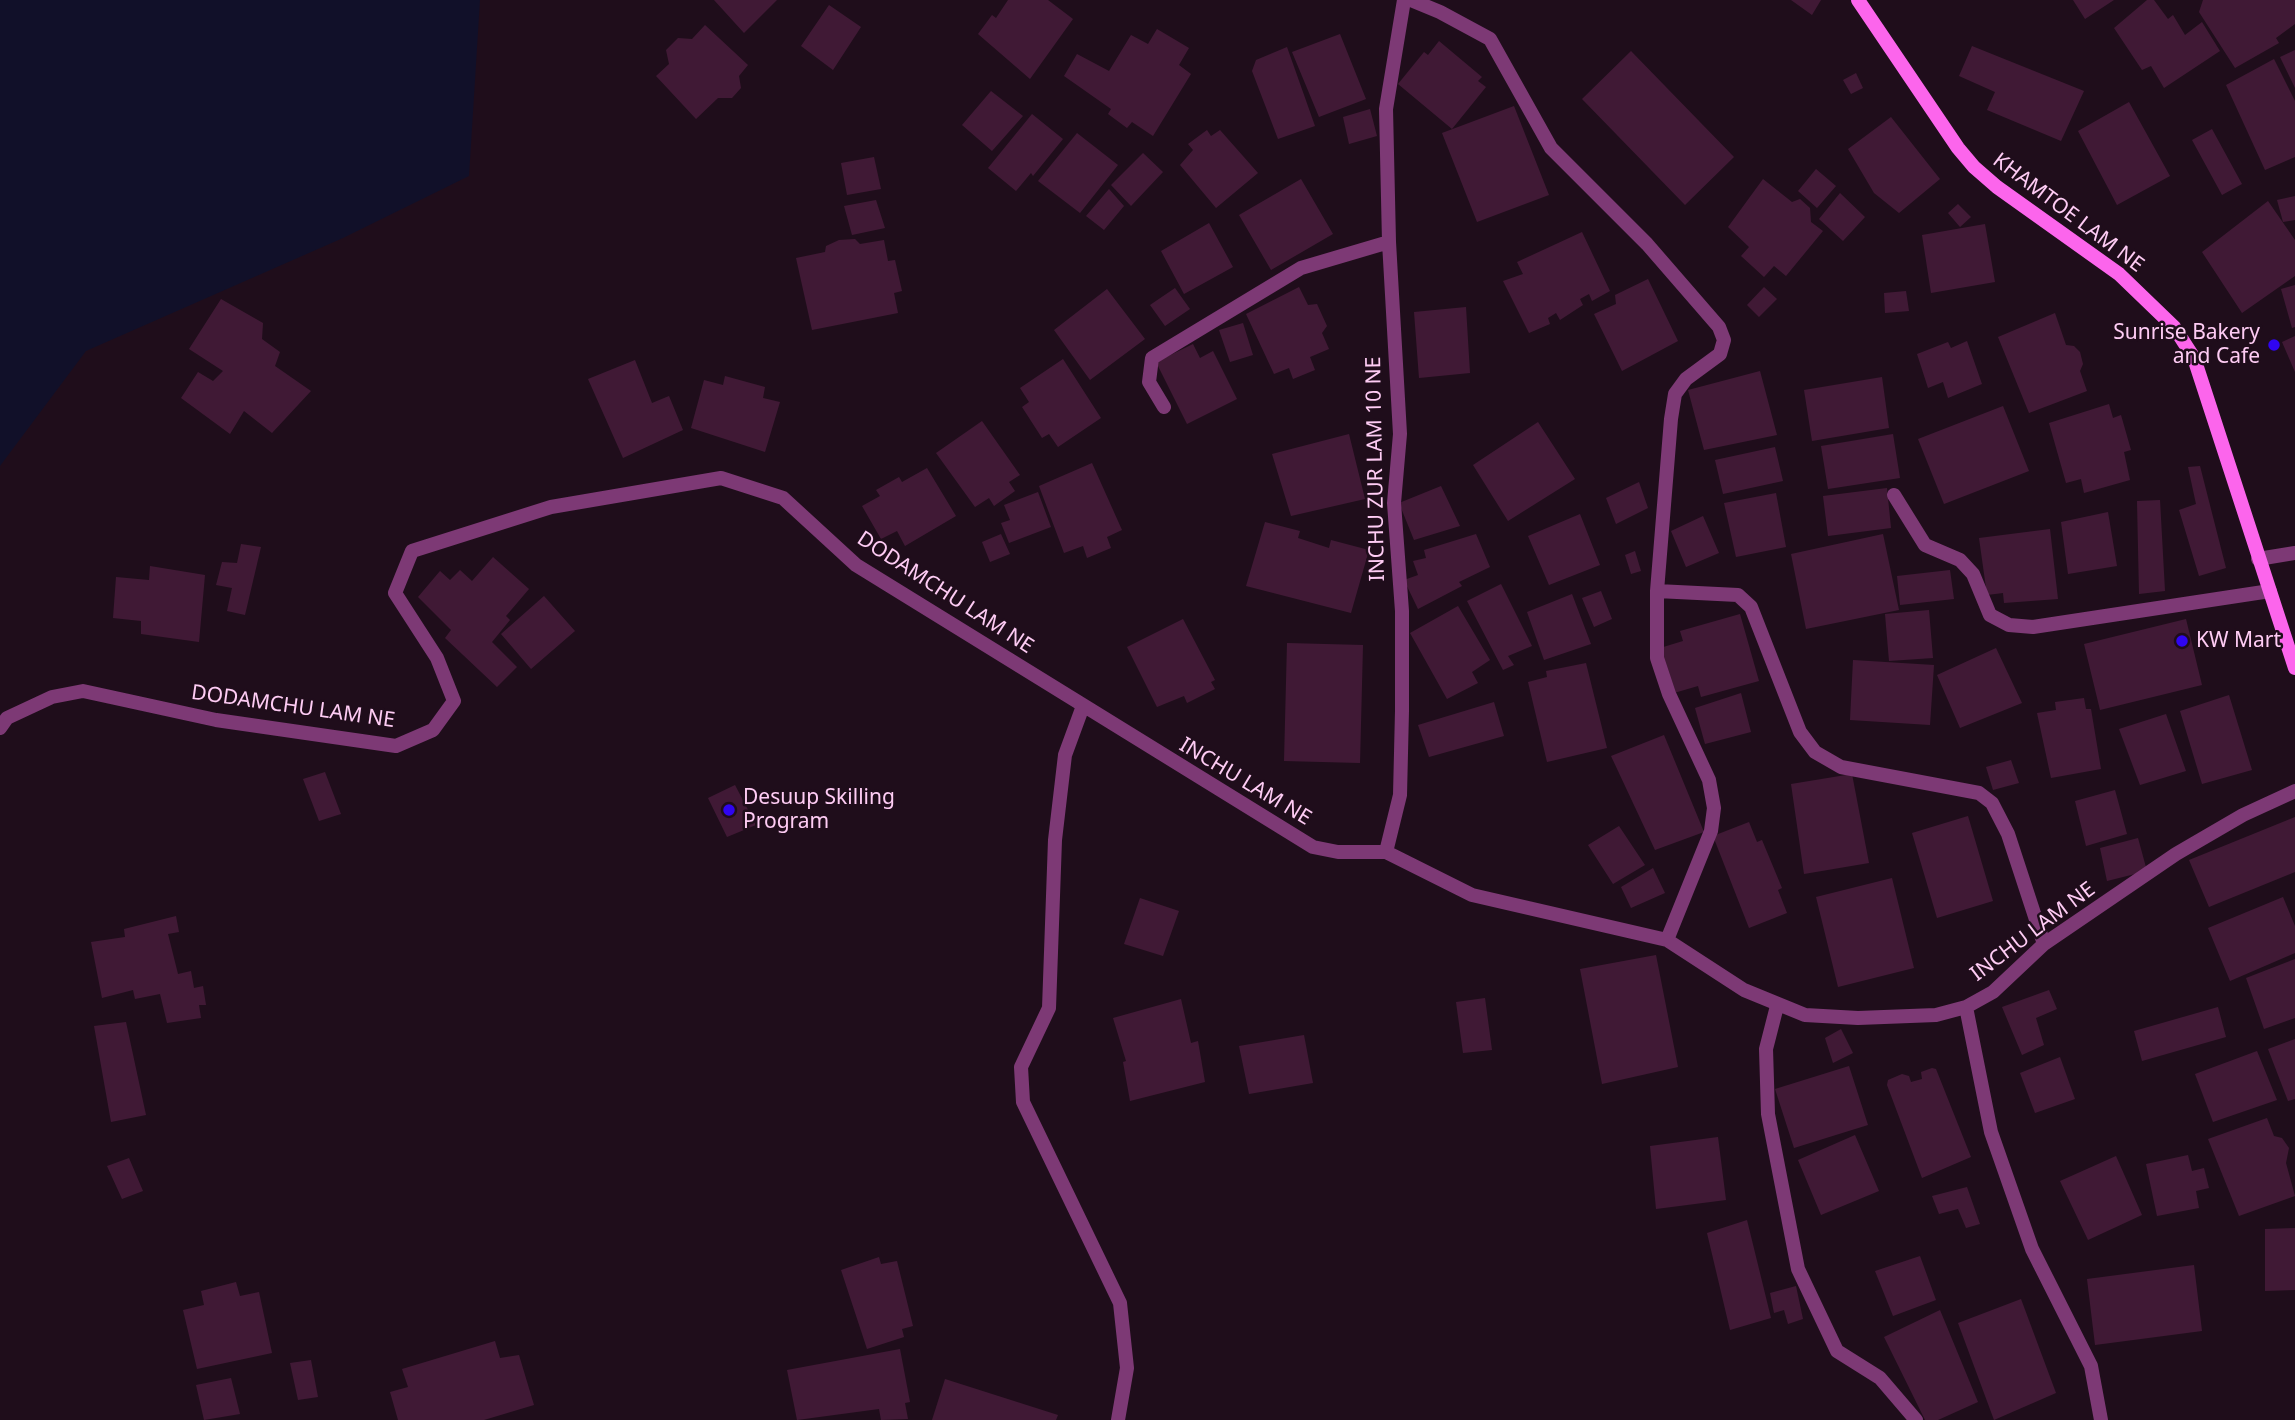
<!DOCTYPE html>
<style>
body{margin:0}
canvas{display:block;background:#1f0d1b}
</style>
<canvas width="2295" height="1420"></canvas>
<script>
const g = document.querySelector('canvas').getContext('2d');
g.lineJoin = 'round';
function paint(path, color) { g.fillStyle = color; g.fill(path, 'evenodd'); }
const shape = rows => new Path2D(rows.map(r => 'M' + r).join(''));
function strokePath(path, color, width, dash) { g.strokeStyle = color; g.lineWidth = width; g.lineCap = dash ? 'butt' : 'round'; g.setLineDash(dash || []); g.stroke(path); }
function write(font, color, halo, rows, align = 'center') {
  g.font = font + ' "Noto Sans",sans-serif'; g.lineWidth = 5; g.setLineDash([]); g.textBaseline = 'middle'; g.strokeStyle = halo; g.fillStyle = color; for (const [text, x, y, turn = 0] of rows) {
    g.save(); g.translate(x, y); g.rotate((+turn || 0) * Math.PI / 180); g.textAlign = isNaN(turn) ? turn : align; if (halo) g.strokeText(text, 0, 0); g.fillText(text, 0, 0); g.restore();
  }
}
const green = shape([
 [0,0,480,0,469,176,343,238,86,351,0,466]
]);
const building = shape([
 [714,0,777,0,744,33],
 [1008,0,1048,0,1073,19,1030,79,978,34,992,15,996,18],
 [1791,0,1821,0,1812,15],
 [2073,0,2114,0,2085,19],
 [2147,0,2154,0,2168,19,2173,15,2185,35,2202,22,2220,51,2164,88,2151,66,2142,70,2114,28],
 [2203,0,2295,0,2295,24,2276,38,2279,43,2235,68,2199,12],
 [829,5,861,27,833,70,801,46],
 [705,25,748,65,739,76,741,88,732,98,718,98,696,119,656,76,669,64,666,50,678,38,692,39],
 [1157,29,1189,48,1179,65,1191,74,1153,136,1132,122,1127,128,1108,114,1111,109,1064,76,1077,54,1109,71,1131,35,1148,44],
 [1340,34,1366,99,1319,117,1292,52],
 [1439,41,1482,77,1478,81,1486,87,1452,129,1398,84,1424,52,1428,55],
 [1972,46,2084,91,2061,141,1987,110,1995,92,1959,76],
 [1287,47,1315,126,1278,139,1252,71,1256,60],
 [2295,50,2295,88,2280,57],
 [1631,51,1734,157,1685,205,1582,99],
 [2274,59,2295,101,2295,157,2265,170,2226,85],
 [1856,73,1863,88,1851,94,1843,80],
 [991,91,1023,116,992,151,962,125],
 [2129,102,2170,176,2117,205,2078,131],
 [1514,106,1549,195,1477,222,1442,133],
 [1370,109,1377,136,1349,144,1343,117],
 [1032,114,1063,139,1033,176,1031,173,1016,191,988,168],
 [1891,117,1940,179,1899,213,1874,193,1848,149],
 [2212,129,2242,184,2222,195,2192,140],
 [1207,130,1211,136,1220,130,1258,173,1216,208,1180,165,1193,150,1188,144],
 [1077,133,1118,165,1080,213,1038,181],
 [1143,153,1163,172,1131,206,1111,185],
 [874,157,881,189,847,195,841,163],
 [1816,169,1836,186,1817,208,1798,191],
 [1301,179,1333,234,1271,270,1239,215],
 [1763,179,1792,202,1800,199,1810,208,1811,222,1823,231,1786,276,1774,266,1764,277,1741,256,1749,247,1728,227],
 [1109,189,1124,206,1104,230,1086,216],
 [1840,193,1865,217,1843,241,1819,219],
 [2295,196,2295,220,2283,222,2277,200],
 [876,200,885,228,852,235,844,206],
 [2268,201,2295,240,2295,276,2242,313,2202,252],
 [1958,204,1971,217,1960,227,1948,213],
 [1209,223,1233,267,1184,294,1161,251],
 [1985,224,1995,282,1931,293,1922,235],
 [1582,232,1610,291,1592,301,1589,294,1580,299,1583,305,1560,320,1556,313,1548,318,1550,324,1529,333,1503,281,1523,274,1517,262],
 [855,239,860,244,884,240,888,261,895,260,902,291,894,293,898,313,812,330,796,258,825,252,826,246,839,240],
 [1648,279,1678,341,1622,371,1594,314,1616,304,1615,295],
 [2295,285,2295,327,2292,328,2281,289],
 [1299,287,1308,305,1317,304,1327,326,1322,333,1329,349,1310,357,1315,370,1293,379,1289,368,1274,374,1246,314],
 [1764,287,1777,299,1759,317,1747,305],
 [1175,288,1190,309,1165,326,1150,305],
 [1107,289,1145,339,1090,380,1054,330],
 [1906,291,1909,311,1885,313,1884,293],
 [221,299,263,323,262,339,280,352,275,366,311,391,272,433,244,411,230,434,181,398,198,372,213,381,223,371,189,349],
 [1466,307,1470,373,1419,378,1414,312],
 [2055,313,2066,345,2074,346,2080,352,2083,364,2080,371,2087,391,2029,413,1998,337],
 [1243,323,1253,355,1230,362,1219,330],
 [2295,336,2295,372,2282,342],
 [1967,341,1982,384,1948,398,1943,382,1928,388,1917,354,1948,342,1951,348],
 [1193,344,1200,358,1213,351,1237,399,1187,424,1156,362],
 [1063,359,1101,418,1058,447,1049,434,1042,438,1022,407,1029,402,1020,388],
 [635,360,652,403,669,396,683,430,623,458,588,379],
 [1760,371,1777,435,1704,450,1688,390],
 [725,376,765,387,763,398,780,402,765,452,691,428,704,380,723,385],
 [1882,377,1889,428,1812,441,1804,390],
 [2109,404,2113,418,2121,415,2131,450,2124,452,2130,480,2084,493,2081,479,2066,483,2049,423],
 [2003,406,2029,471,1944,504,1918,439],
 [982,421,1020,475,1009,482,1015,491,994,506,989,498,975,507,936,453],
 [1538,422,1575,479,1508,521,1473,465],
 [1349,434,1365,499,1291,516,1272,454],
 [1893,434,1900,478,1828,489,1821,446],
 [1775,447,1783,481,1723,494,1715,460],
 [1092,463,1122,530,1107,537,1111,548,1087,558,1083,546,1064,553,1039,486],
 [2200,466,2226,568,2199,576,2179,510,2196,504,2188,467],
 [927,468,956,516,905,546,897,531,881,539,862,506,880,496,876,490,899,477,902,482],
 [1639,482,1648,508,1616,524,1606,498],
 [1441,486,1460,526,1414,540,1399,503],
 [1887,488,1891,528,1828,536,1823,496],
 [1038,492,1051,527,1009,543,1001,523,1010,520,1004,505],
 [1776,493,1786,547,1736,557,1724,503],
 [2160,500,2165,591,2139,594,2137,501],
 [2108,512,2117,566,2068,574,2061,522],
 [1580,514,1600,565,1549,585,1528,536],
 [1703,516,1719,553,1686,567,1671,531],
 [1265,522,1300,531,1298,538,1329,548,1331,540,1369,550,1351,613,1246,586],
 [2050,529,2058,599,2004,603,2003,593,1987,595,1979,538],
 [1001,534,1010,554,990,562,982,542],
 [1476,534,1490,567,1459,582,1462,586,1418,609,1404,580,1418,575,1413,561,1426,558,1424,550],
 [1883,534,1899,610,1806,629,1791,554],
 [241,544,261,547,245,615,227,611,232,588,216,585,222,562,237,563],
 [1635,551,1641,571,1631,574,1625,555],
 [493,557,529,589,506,616,510,620,492,642,517,667,497,687,445,638,451,630,418,597,440,571,450,580,460,570,472,581],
 [150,566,205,575,199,642,141,634,141,621,113,618,116,577,149,580],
 [1950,570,1954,599,1900,605,1897,576],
 [1501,584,1532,646,1508,656,1514,665,1503,670,1467,601],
 [1601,591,1612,619,1594,627,1582,598],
 [1572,594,1591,644,1544,660,1527,612],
 [544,596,575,631,531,669,501,634],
 [1458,606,1490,660,1472,672,1478,683,1447,699,1410,633],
 [1929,610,1933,658,1889,661,1885,614],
 [1740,614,1759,681,1701,697,1698,686,1674,693,1660,648,1683,641,1680,631],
 [1183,619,1215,680,1211,682,1215,689,1187,703,1184,696,1157,707,1127,647],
 [2186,619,2202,685,2100,710,2084,644],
 [1287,643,1363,645,1360,763,1284,761],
 [1996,648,2022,703,1960,728,1937,675],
 [1853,660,1934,665,1930,725,1850,720],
 [1586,663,1607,748,1547,762,1528,682,1547,677,1546,671],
 [1741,693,1751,732,1705,744,1695,708],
 [2229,695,2252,770,2202,784,2180,711],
 [2084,698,2086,709,2091,709,2101,769,2051,778,2037,713,2056,710,2055,702],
 [1494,702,1504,736,1429,757,1418,725],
 [2166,714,2186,771,2140,785,2119,729],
 [1664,735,1704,832,1655,850,1611,756],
 [2011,760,2019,783,1993,790,1986,767],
 [325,772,341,814,319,821,303,779],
 [1852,774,1869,863,1804,874,1791,784],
 [735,785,756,825,727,837,708,798],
 [2115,790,2127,834,2086,846,2075,801],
 [1968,816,1993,901,1937,918,1912,833],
 [2295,817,2295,872,2209,907,2189,860],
 [1749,822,1757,842,1762,840,1782,888,1778,890,1787,913,1749,928,1713,836],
 [1619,826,1645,865,1613,884,1588,845],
 [2138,838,2147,871,2107,881,2100,848],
 [1653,868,1665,893,1631,908,1621,887],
 [1892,878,1914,968,1838,987,1816,897],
 [2283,897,2295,926,2295,953,2230,981,2208,928],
 [1140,898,1179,911,1163,956,1124,944],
 [176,916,179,932,168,934,178,974,191,971,194,988,203,986,206,1005,199,1005,201,1018,167,1023,160,994,135,999,133,990,102,998,91,942,125,937,124,929],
 [1656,955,1678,1067,1602,1084,1580,969],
 [2295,959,2295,1018,2264,1029,2246,978],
 [2049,990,2057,1009,2036,1018,2044,1045,2022,1055,2002,1007],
 [1485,998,1492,1050,1463,1053,1456,1002],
 [1181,999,1191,1043,1198,1041,1205,1082,1130,1101,1123,1062,1126,1061,1113,1018],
 [2218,1007,2226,1037,2142,1061,2134,1031],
 [126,1022,146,1115,111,1122,94,1026],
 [1841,1029,1853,1053,1833,1063,1825,1038],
 [1304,1035,1313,1083,1249,1094,1239,1046],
 [2295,1039,2295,1099,2288,1101,2268,1049],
 [2257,1051,2277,1100,2213,1122,2195,1074],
 [2060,1057,2075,1099,2035,1113,2020,1073],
 [1849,1066,1868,1125,1794,1148,1775,1089],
 [1932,1068,1936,1069,1971,1157,1922,1178,1887,1085,1888,1080,1902,1074,1909,1076,1911,1082,1922,1079,1921,1072],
 [2267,1118,2274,1136,2282,1138,2289,1148,2286,1163,2295,1196,2239,1216,2208,1139],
 [1855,1135,1879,1191,1821,1215,1798,1160],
 [1718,1137,1726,1200,1656,1209,1650,1146],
 [2188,1155,2192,1171,2204,1168,2209,1188,2196,1191,2199,1208,2157,1216,2146,1164],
 [2116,1156,2142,1215,2088,1240,2060,1181],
 [129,1158,143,1191,122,1199,107,1166],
 [1967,1187,1980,1224,1966,1228,1958,1209,1939,1214,1932,1196],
 [1747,1220,1771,1318,1730,1330,1707,1233],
 [2295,1228,2295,1290,2265,1291,2265,1229],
 [1920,1256,1936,1300,1893,1316,1875,1271],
 [879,1257,881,1264,897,1261,913,1326,902,1329,904,1337,867,1349,841,1270],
 [2194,1265,2202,1331,2095,1345,2087,1279],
 [236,1282,240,1296,259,1292,272,1353,197,1369,183,1310,204,1305,201,1291],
 [1796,1286,1803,1319,1788,1324,1784,1310,1774,1313,1770,1293],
 [2021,1299,2056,1393,1994,1420,1958,1323],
 [1940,1310,1978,1402,1938,1420,1925,1420,1884,1337],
 [495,1341,500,1358,519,1355,534,1405,484,1420,398,1420,390,1392,408,1387,402,1369],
 [900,1349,910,1402,905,1403,908,1419,881,1420,879,1409,797,1420,787,1370],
 [311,1360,318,1397,298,1400,290,1363],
 [231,1378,240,1414,204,1420,196,1385],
 [945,1379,1058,1415,1056,1420,932,1420]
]);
const minor = shape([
 [1411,0,1440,12,1490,39,1551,148,1647,244,1719,327,1724,340,1720,354,1686,379,1675,394,1671,419,1657,591,1657,658,1669,694,1709,780,1714,808,1711,831,1667,940],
 [1164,407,1149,382,1152,358,1301,268,1389,242],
 [1894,495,1925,545,1960,560,1973,574,1990,615,2009,625,2033,627,2270,591],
 [2258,559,2295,553],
 [1657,591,1738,595,1751,607,1800,732,1815,752,1841,767,1979,793,1992,803,2008,834,2044,944],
 [1083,706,1065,755,1055,840,1049,1008,1021,1067,1023,1102,1120,1303,1127,1368,1118,1420],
 [0,728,7,718,52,697,83,691,216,720,396,746,433,730,454,701,437,658,395,593,412,551,551,507,721,478,783,498,856,565,1313,847,1338,852,1386,852,1472,895,1667,940,1744,990,1805,1015,1858,1018,1936,1015,1966,1007,1993,992,2044,944,2176,854,2243,815,2295,791],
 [1386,852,1400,795,1402,711,1402,611,1394,503,1400,434,1389,242,1386,109,1404,0],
 [1777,1006,1766,1049,1768,1114,1798,1269,1837,1351,1880,1378,1916,1420],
 [1966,1007,1991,1132,2032,1249,2091,1366,2101,1420]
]);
const secondary = shape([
 [1858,0,1958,148,1974,167,1997,187,2119,274,2174,327,2194,358,2295,668]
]);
const markers = [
 [2274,345,7,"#3005f1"],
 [2182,641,7,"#3005f1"],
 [729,810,7,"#3005f1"]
];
const streetNames = [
 ["KHAMTOE LAM NE",2068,213,37],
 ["INCHU ZUR LAM 10 NE",1376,469,-91],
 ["DODAMCHU LAM NE",945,593,33],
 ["DODAMCHU LAM NE",293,707,8],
 ["INCHU LAM NE",1245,782,31],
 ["INCHU LAM NE",2033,932,-37]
];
const poiNames = [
 ["Sunrise Bakery",2260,333,"right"],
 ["and Cafe",2260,357,"right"],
 ["KW Mart",2196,641],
 ["Desuup Skilling",743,798],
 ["Program",743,822]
];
paint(green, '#111029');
paint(building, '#401935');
strokePath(minor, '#7d3975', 14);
strokePath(secondary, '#fc65ec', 14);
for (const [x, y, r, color] of markers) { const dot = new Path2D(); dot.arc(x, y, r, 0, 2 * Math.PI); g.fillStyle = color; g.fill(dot); strokePath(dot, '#1f0d1b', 2.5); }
write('21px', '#feccf4', '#1f0d1b', streetNames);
write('21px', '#feccf4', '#1f0d1b', poiNames, 'left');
</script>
